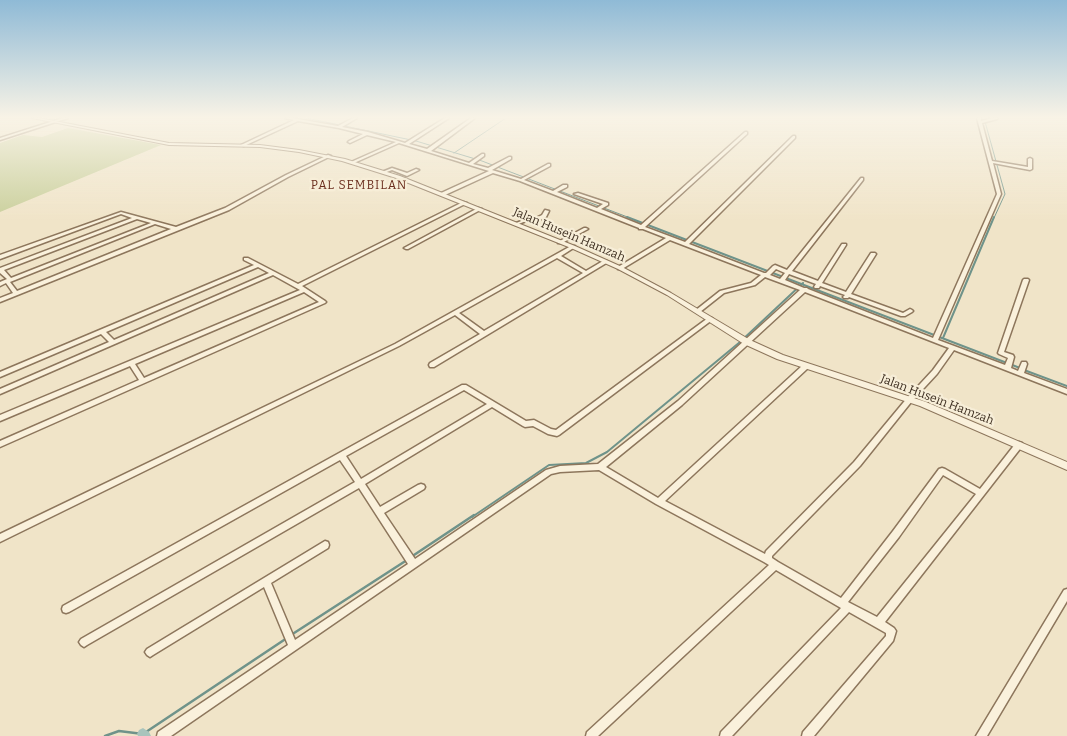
<!DOCTYPE html>
<style>
body{margin:0}
canvas{display:block;background:#f0e4c8}
</style>
<canvas width="1067" height="736"></canvas>
<script>
const g = document.querySelector('canvas').getContext('2d');
g.lineJoin = 'round';
function paint(path, color) { g.fillStyle = color; g.fill(path, 'evenodd'); }
const shape = rows => new Path2D(rows.map(r => 'M' + r).join(''));
function strokePath(path, color, width, dash) { g.strokeStyle = color; g.lineWidth = width; g.lineCap = dash ? 'butt' : 'round'; g.setLineDash(dash || []); g.stroke(path); }
function write(font, color, halo, rows, align = 'center') {
  g.font = font + ' Bitter,serif'; g.lineWidth = 4.5; g.setLineDash([]); g.textBaseline = 'middle'; g.strokeStyle = halo; g.fillStyle = color; for (const [text, x, y, turn = 0] of rows) {
    g.save(); g.translate(x, y); g.rotate((+turn || 0) * Math.PI / 180); g.textAlign = isNaN(turn) ? turn : align; if (halo) g.strokeText(text, 0, 0); g.fillText(text, 0, 0); g.restore();
  }
}
const green = shape([
 [68,128,161,145,0,212,0,143,23,135,42,137]
]);
const streamFar2 = shape([
 [306,118,416,141,482,161,630,218],
 [984,118,1005,194,994,218],
 [454,153,506,118]
]);
const streamFar1 = shape([
 [627,217,1020,368],
 [943,338,994,217],
 [1024,370,1067,386],
 [472,517,549,465,586,463,607,452,740,342,803,283]
]);
const stream = shape([
 [411,557,474,515],
 [291,635,407,560],
 [105,736,119,731,143,734,287,638]
]);
const canal = shape([
 [143,728,149,732,151,736,138,736,137,734,139,730,143,728]
]);
const minor = shape([
 [63,118,68,118,0,140,0,138,63,118],
 [285,118,292,118,338,126,353,118,357,118,342,127,368,132,405,143,445,118,449,118,409,144,427,149,471,118,475,118,431,151,469,163,482,154,484,154,484,156,473,164,488,168,509,157,511,157,511,159,492,170,521,179,548,164,550,164,550,166,524,180,553,191,563,185,567,185,567,187,557,192,597,208,603,204,574,194,578,193,608,203,608,205,601,209,641,225,745,132,747,132,747,134,645,227,685,242,793,136,795,136,795,138,689,244,764,273,766,273,773,266,775,265,787,270,861,178,863,178,863,180,792,271,818,281,842,244,846,244,846,245,822,283,846,292,871,253,875,253,876,254,851,294,903,313,910,309,912,310,913,311,912,312,905,316,901,316,849,297,848,298,844,298,843,297,845,295,820,286,819,288,815,288,814,287,816,284,789,274,785,280,804,288,807,288,808,289,933,338,997,194,977,118,981,118,981,121,993,118,998,118,997,119,982,123,992,161,1028,167,1028,159,1030,158,1032,159,1032,169,1030,170,993,163,1001,194,938,340,1005,365,1008,358,999,354,998,353,1023,280,1024,279,1028,279,1029,280,1004,352,1013,355,1014,357,1011,368,1018,371,1022,362,1026,362,1027,364,1024,373,1067,389,1067,394,954,350,937,374,912,401,860,466,772,556,772,558,778,562,841,598,893,531,939,469,942,468,945,469,980,489,1016,443,1019,442,1022,443,1023,445,885,622,894,628,896,631,893,641,814,736,802,736,803,732,886,636,886,633,849,612,732,736,720,736,721,732,841,608,776,570,598,736,586,736,587,732,769,565,764,562,656,504,599,470,560,472,551,474,171,736,157,736,158,732,288,645,264,587,153,655,150,657,147,655,145,652,147,649,325,541,328,542,329,545,328,548,271,583,295,640,408,564,359,488,87,645,84,647,81,645,79,642,81,639,355,482,340,460,69,612,66,613,63,612,62,609,63,606,462,385,466,385,526,421,534,420,551,429,556,430,708,318,712,318,713,319,712,320,559,435,557,436,548,434,533,426,525,427,523,426,492,407,365,484,380,507,418,485,421,484,424,485,425,487,424,489,384,513,415,559,546,470,560,466,598,464,678,401,800,290,765,277,755,285,724,293,700,312,696,312,695,311,696,310,720,291,751,283,761,275,670,240,622,269,618,269,618,267,666,238,643,229,639,229,639,228,520,181,493,173,445,195,441,195,441,193,489,171,399,143,354,163,351,162,396,142,392,141,367,135,350,143,348,142,349,141,363,134,339,128,298,121,244,146,241,145,294,120,285,118],
 [776,269,785,273,780,279,770,275,776,269],
 [805,292,949,348,933,370,908,397,854,462,766,551,765,554,665,501,807,369,808,367,807,365,803,365,658,498,606,467,682,405,805,292],
 [464,390,487,404,361,479,346,456,464,390],
 [943,475,976,494,877,617,848,602,899,537,943,475],
 [328,155,331,156,288,177,229,210,0,302,0,298,13,293,6,283,0,286,0,282,7,279,0,273,0,268,132,218,121,214,0,259,0,255,121,212,176,227,225,208,286,175,328,155],
 [137,219,151,223,11,278,4,270,137,219],
 [155,224,171,229,17,291,10,282,155,224],
 [392,168,407,173,416,169,419,170,407,176,392,170,384,173,382,172,392,168],
 [463,202,467,203,302,286,325,301,326,302,325,303,0,447,0,441,139,380,130,366,0,421,0,415,300,290,273,275,0,394,0,389,109,342,101,334,0,377,0,372,254,265,244,260,244,258,248,258,298,284,463,202],
 [258,267,269,273,114,340,106,332,258,267],
 [304,292,319,302,144,378,135,364,304,292],
 [478,208,482,209,408,249,406,249,404,248,478,208],
 [545,210,549,211,546,217,535,222,526,221,516,225,514,224,526,219,532,220,542,215,545,210],
 [584,228,586,228,588,229,562,243,558,243,558,242,584,228],
 [571,246,575,246,575,247,561,256,586,271,603,261,607,261,608,262,434,367,430,367,429,365,430,363,480,334,455,315,399,346,0,542,0,534,395,344,571,246],
 [557,258,583,273,484,331,459,313,557,258],
 [1067,589,1067,601,987,736,976,736,1064,590,1067,589]
]);
const tertiary = shape([
 [32,118,39,118,169,143,260,145,299,150,345,159,400,176,575,246,622,267,671,293,750,340,783,355,926,402,1067,462,1067,470,920,406,777,359,744,344,667,295,618,269,571,248,396,178,342,161,299,152,260,147,169,145,32,118]
]);
const farQuarternames = [
 ["PAL SEMBILAN",359,186]
];
const streetNames = [
 ["Jalan Husein Hamzah",569,235,23],
 ["Jalan Husein Hamzah",937,400,21]
];
paint(green, '#c9cf9b');
strokePath(streamFar2, '#6f938a', 1);
strokePath(streamFar1, '#6f938a', 2);
strokePath(stream, '#6f938a', 2.5);
paint(canal, '#a9c4bc');
strokePath(minor, '#8d765c', 3);
strokePath(tertiary, '#8d765c', 2);
paint(minor, '#faf1dc');
paint(tertiary, '#faf1dc');
const sky = g.createLinearGradient(0, 0, 0, 221);
sky.addColorStop(0, '#8fbad6');
sky.addColorStop(0.53, '#f8f3e6');
sky.addColorStop(1, '#f8f3e600');
g.fillStyle = sky;
g.fillRect(0, 0, 1067, 221);
g.letterSpacing = '1px';
write('12px', '#6b2e1e', '#f7eed8', farQuarternames);
g.letterSpacing = '0px';
write('12px', '#3d2e20', '#f7eed8', streetNames);
</script>
